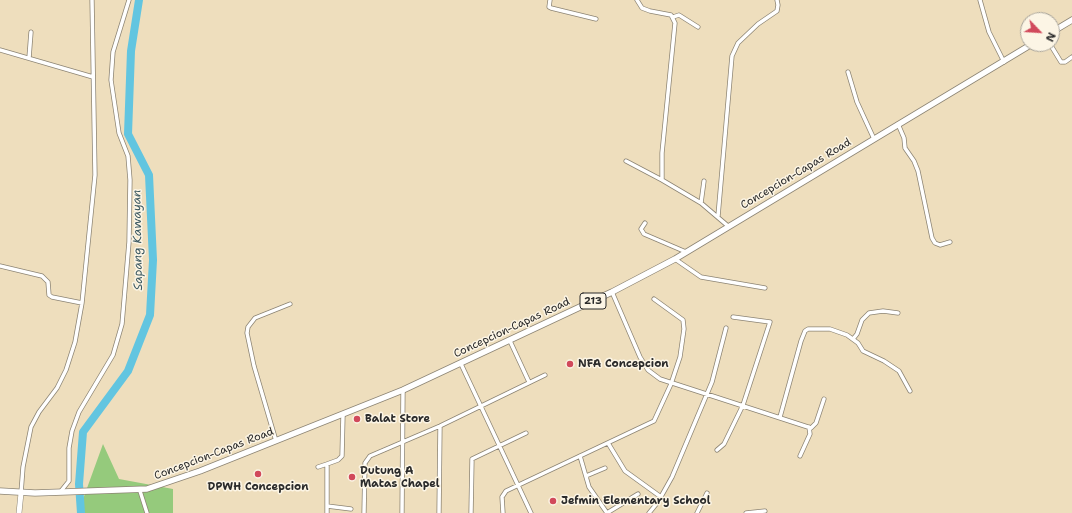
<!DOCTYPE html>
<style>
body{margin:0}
#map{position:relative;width:1072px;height:513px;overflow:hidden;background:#eedebd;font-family:"Shantell Sans",sans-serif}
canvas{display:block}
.north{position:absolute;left:1020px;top:12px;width:40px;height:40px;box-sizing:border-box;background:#fcf5e5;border:1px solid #a8a49b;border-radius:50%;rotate:115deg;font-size:11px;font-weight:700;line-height:16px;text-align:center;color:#2b2b2b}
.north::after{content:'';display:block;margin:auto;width:14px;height:18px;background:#d1495b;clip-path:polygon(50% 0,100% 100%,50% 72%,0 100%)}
</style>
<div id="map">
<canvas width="1072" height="513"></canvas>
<div class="north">N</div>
</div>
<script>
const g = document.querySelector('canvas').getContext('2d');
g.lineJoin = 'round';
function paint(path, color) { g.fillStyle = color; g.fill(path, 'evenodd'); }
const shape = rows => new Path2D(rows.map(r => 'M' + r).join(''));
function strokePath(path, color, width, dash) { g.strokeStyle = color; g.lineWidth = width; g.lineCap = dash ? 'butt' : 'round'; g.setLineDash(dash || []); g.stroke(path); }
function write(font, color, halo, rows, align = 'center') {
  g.font = font + ' "Shantell Sans",sans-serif'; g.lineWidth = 3; g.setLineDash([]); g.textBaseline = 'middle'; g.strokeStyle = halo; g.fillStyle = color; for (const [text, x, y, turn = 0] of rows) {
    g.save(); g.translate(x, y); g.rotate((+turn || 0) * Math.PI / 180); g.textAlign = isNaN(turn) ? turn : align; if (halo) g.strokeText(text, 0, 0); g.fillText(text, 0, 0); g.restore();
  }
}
const green = shape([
 [103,444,119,479,173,489,173,513,78,513]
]);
const river = shape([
 [81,513,79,484,83,432,128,371,150,315,153,260,149,175,128,134,131,51,139,0]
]);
const minor = shape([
 [550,0,549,7,551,8,596,19],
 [637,0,642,8,650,11,671,15,675,23,662,153,662,180,701,203,728,226],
 [980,0,989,32,1004,62],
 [673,17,679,15,698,27],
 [1050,44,1061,62,1065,62,1072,57],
 [0,50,93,77],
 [29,58,31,32],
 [848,72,857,102,874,139],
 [898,124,904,138,905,148,914,161,918,171,932,238,935,243,940,245,950,242],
 [626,161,662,180],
 [701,203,704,181],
 [718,216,732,56,738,43,758,24,777,11,778,5,777,0],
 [645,223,641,229,644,234,686,252],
 [675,259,701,277,765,288],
 [0,266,42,276,48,282,49,295,52,297,82,303],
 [612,292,640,357,648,370,660,379,811,428,816,423,824,399],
 [853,339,857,334,862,320,869,313,883,311,898,313],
 [510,341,529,382],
 [461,364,531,513],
 [780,417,801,341,805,331,808,329,830,329,847,335,858,343,863,351,884,361,899,371,910,391],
 [276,441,254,366,247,333,248,327,255,318,290,304],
 [608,443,625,471,661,497],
 [717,450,724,444,743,405,770,322,733,317],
 [580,456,589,487,607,513],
 [800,456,810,434,809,427],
 [318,467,327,464],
 [586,476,605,468],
 [61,491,69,481,69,448,72,431,79,412,113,355,122,324,129,242,130,180,128,156,119,133,111,80,113,52,129,0],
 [140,491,147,513],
 [21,493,23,467,31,427,39,412,57,388,66,370,75,342,82,303,95,175,92,0],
 [327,506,351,509],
 [327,513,327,464,338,460,342,456,343,415],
 [364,513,365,463,370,456,440,426,545,375],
 [402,513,403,390],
 [439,513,440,426],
 [471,513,472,459,526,433],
 [503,513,502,497,506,491,654,421,671,384,680,357,684,329,683,320,654,299],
 [607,513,638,494],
 [649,513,658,502,672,477,712,382,726,328],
 [697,513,707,493],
 [746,513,765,511]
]);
const secondary = shape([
 [19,513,21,493]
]);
const primary = shape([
 [1052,32,1072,20],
 [0,491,35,493,147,489,200,471,403,390,612,292,675,259,1032,44]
]);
const markers = [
 [570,364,4,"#d1495b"],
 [357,419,4,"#d1495b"],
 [258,474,4,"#d1495b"],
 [352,477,4,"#d1495b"],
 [553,501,4,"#d1495b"]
];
const shields = [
 [593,301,26]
];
const shieldNames = [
 ["213",593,301]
];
const streetNames = [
 ["Concepcion-Capas Road",796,174,-31],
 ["Concepcion-Capas Road",512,328,-25],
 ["Concepcion-Capas Road",214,454,-21]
];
const poiNames = [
 ["NFA Concepcion",578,364],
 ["Balat Store",365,419],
 ["Dutung A",360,471],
 ["Matas Chapel",360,484],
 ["DPWH Concepcion",258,487,"center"],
 ["Jefmin Elementary School",561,501]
];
const waterNames = [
 ["Sapang Kawayan",138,240,-91]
];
paint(green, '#95ca7c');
strokePath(river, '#62c5e0', 8);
strokePath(minor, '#8c8474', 5);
strokePath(secondary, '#8c8474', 6);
strokePath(primary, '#8c8474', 7);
strokePath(minor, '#fff', 3.5);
strokePath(secondary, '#fff', 5);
strokePath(primary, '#fff', 5.5);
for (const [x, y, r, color] of markers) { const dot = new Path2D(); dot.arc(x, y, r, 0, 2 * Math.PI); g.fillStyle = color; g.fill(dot); strokePath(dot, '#fcf5e5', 1.5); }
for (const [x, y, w] of shields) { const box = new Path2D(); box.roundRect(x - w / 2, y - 8, w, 16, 3); g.fillStyle = '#fcf5e5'; g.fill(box); strokePath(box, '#2b2b2b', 1); }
write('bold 10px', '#2b2b2b', null, shieldNames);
write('11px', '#2b2b2b', '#fcf5e5', streetNames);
write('bold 11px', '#2b2b2b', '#fcf5e5', poiNames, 'left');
write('italic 12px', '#3c5961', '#fcf5e5', waterNames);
</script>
